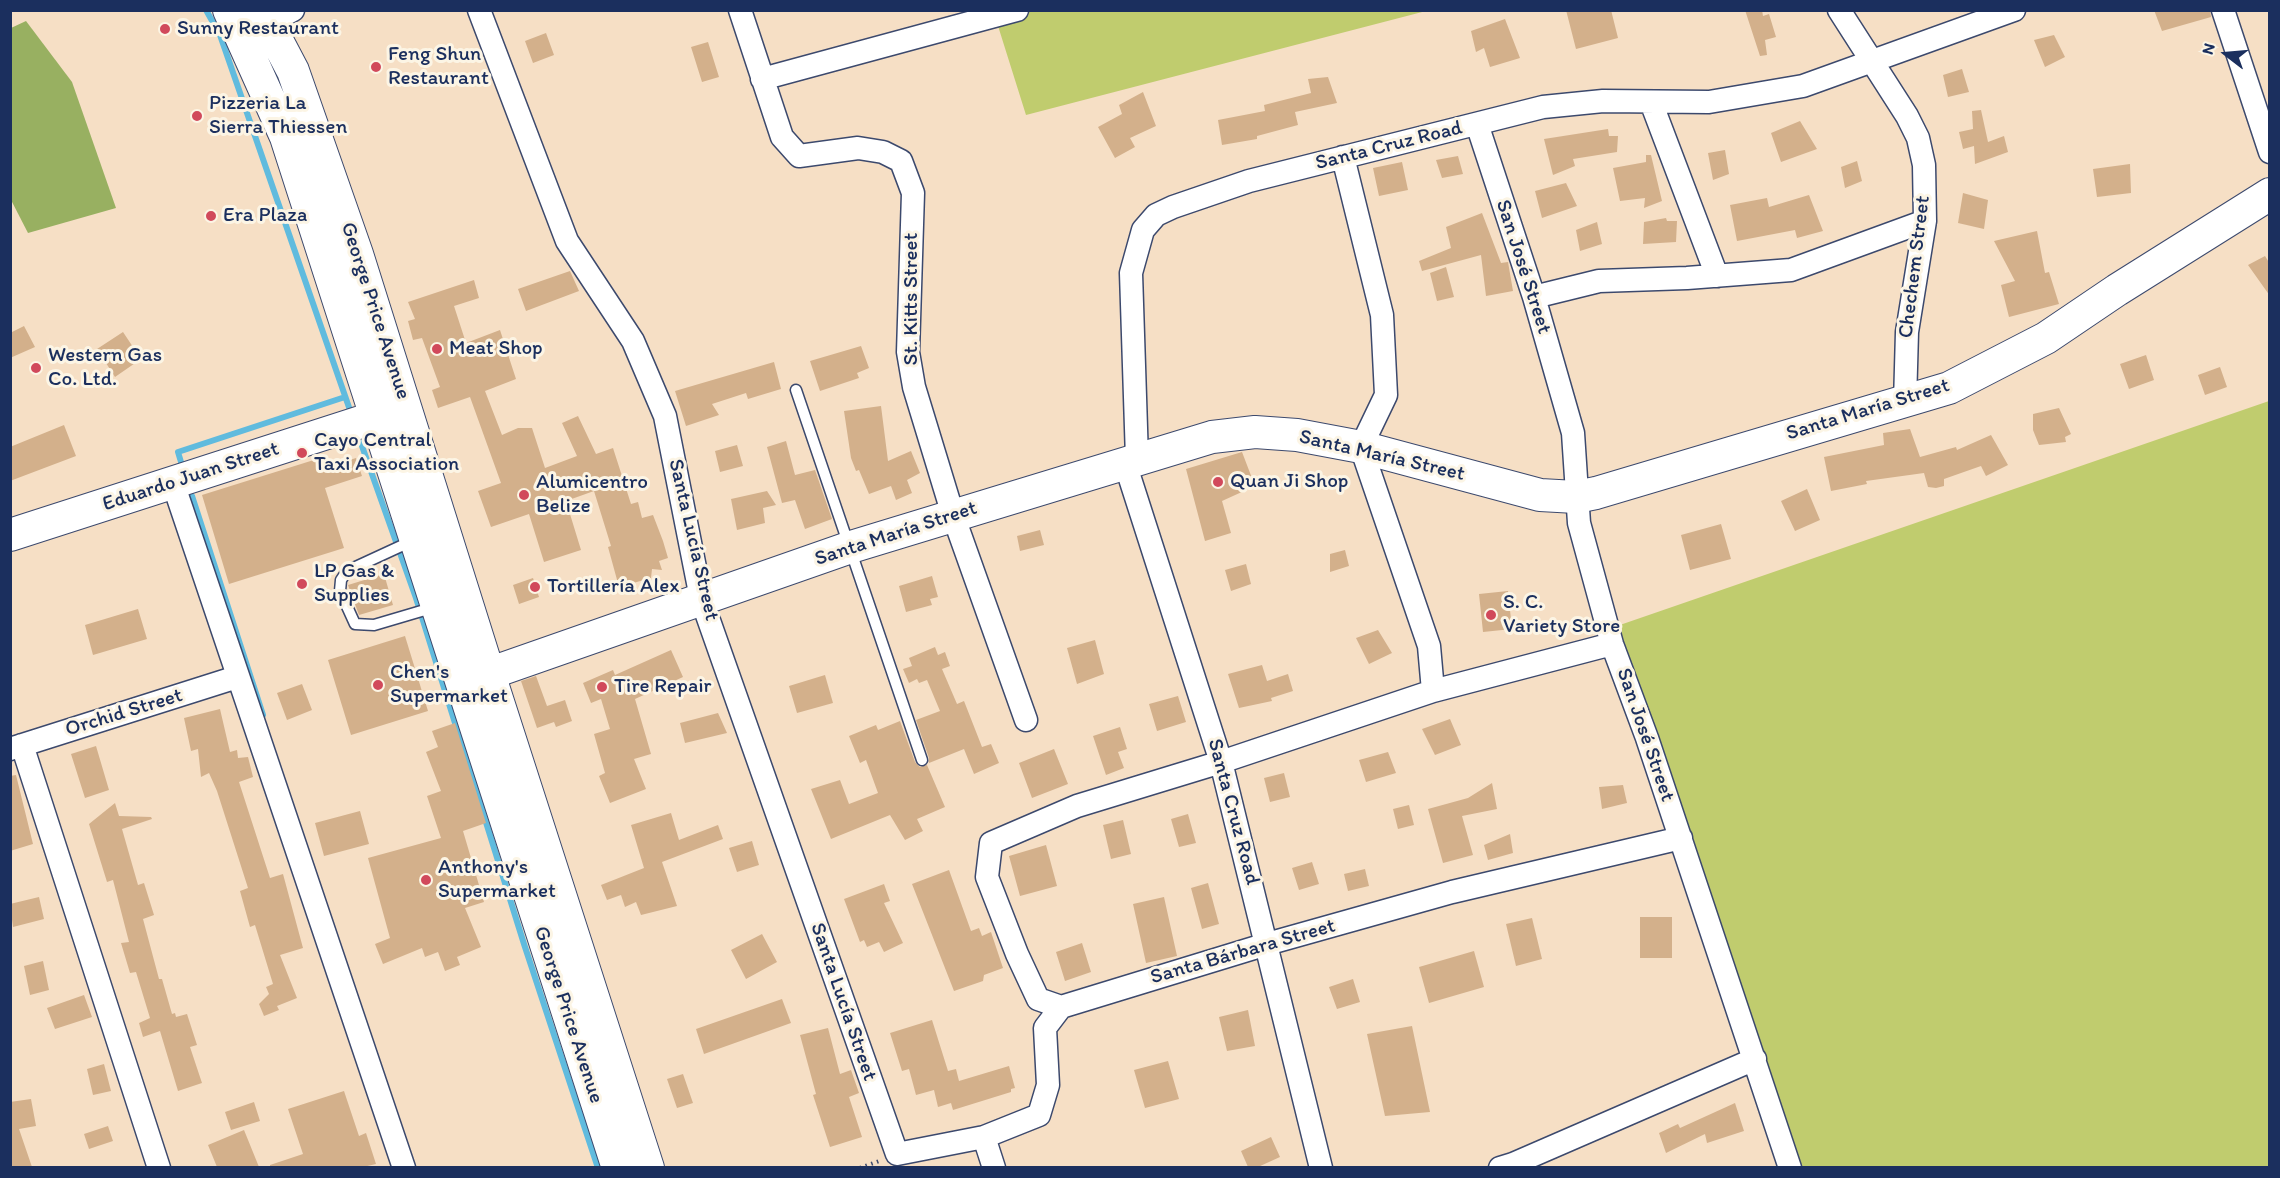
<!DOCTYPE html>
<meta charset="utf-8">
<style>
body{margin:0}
#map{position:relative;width:2280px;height:1178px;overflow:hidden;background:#f6dfc5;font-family:Itim,sans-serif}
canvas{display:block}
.frame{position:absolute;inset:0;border:12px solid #1b2f5e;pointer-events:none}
.north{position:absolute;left:2196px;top:24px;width:60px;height:60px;-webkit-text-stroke:4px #fcf5e5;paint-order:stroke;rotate:286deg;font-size:16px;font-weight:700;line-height:24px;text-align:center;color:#1b2f5e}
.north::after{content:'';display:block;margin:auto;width:21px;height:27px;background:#1b2f5e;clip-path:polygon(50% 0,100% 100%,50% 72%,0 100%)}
</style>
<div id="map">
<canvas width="2280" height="1178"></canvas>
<div class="frame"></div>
<div class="north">N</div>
</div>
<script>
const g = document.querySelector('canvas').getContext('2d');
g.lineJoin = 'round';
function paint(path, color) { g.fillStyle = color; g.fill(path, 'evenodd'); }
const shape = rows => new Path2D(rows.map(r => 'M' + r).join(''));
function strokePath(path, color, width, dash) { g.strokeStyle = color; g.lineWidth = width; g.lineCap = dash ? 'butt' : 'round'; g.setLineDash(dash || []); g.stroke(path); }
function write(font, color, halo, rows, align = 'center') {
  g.font = font + ' Itim,sans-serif'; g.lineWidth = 6; g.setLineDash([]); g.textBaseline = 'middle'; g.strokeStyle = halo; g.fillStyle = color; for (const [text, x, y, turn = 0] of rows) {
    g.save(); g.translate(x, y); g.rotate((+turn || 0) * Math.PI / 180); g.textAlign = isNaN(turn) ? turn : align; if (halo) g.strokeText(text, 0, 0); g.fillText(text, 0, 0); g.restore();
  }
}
const green = shape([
 [993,10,1426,11,1026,115],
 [2269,401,2269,1167,1791,1167,1617,626]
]);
const forest = shape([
 [26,21,72,82,116,208,28,233,10,198,11,28]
]);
const stream = shape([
 [206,10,220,35,352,416],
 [357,432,416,598,524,944,598,1168],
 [181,462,178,452,345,397],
 [192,496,263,715]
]);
const building = shape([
 [1566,10,1611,10,1618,38,1576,49],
 [1745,10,1762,10,1763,16,1769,14,1776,37,1765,40,1767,55,1760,56],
 [2154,10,2210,10,2211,17,2162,31],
 [1505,19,1520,58,1490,67,1484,48,1476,52,1471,31],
 [546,33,554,55,533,63,525,41],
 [2054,35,2065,57,2045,67,2034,40],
 [708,42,719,77,702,82,691,47],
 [1962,69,1969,92,1948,97,1943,75],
 [1328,77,1337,103,1295,112,1298,125,1257,136,1257,139,1222,145,1218,120,1265,111,1264,105,1311,93,1308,79],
 [1143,92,1156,126,1130,138,1135,147,1115,158,1098,127,1122,114,1119,105],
 [1981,110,1988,142,2004,136,2008,152,1975,164,1974,146,1963,149,1959,132,1973,129,1972,111],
 [1800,121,1817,149,1781,162,1771,133],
 [1608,129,1609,136,1618,136,1617,152,1573,159,1575,166,1553,175,1544,139],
 [1725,150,1729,174,1713,180,1708,153],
 [1646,155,1651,155,1662,201,1644,208,1645,198,1620,201,1613,168,1646,162],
 [1458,156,1463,174,1442,178,1436,160],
 [1857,161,1862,181,1845,188,1841,167],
 [1402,162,1408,190,1379,196,1373,168],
 [2130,164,2131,193,2097,197,2093,169],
 [1566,183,1577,206,1542,218,1535,191],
 [1963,193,1988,200,1984,229,1958,223],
 [1809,195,1823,231,1797,238,1795,230,1737,241,1730,205,1767,198,1769,207],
 [1482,213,1501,263,1508,262,1513,291,1486,296,1481,255,1422,271,1419,261,1451,248,1446,227],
 [1666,218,1667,221,1677,221,1676,242,1643,244,1644,222],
 [1597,222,1602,244,1580,251,1576,230],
 [2037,231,2045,273,2049,272,2059,304,2009,317,2001,285,2015,281,1994,241],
 [2265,256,2270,264,2270,296,2248,265],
 [1446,267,1454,297,1437,301,1430,273],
 [570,271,579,291,526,311,518,289],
 [474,280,479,298,454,306,466,343,500,330,516,379,485,391,502,435,518,428,532,428,545,468,577,456,562,423,578,416,596,454,613,448,631,504,638,502,642,518,653,515,663,541,668,558,659,561,662,570,652,569,651,578,619,587,608,547,611,546,594,491,566,501,581,550,544,562,529,514,491,527,478,491,501,483,470,397,438,408,432,390,440,387,422,338,413,340,408,321,415,319,408,302],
 [24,326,35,347,10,358,10,333],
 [123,332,141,359,115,377,97,349],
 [861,346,869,368,857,373,859,378,820,391,810,361],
 [2146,355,2154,380,2129,389,2120,364],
 [774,362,781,389,748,399,746,393,712,404,719,415,686,426,675,391],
 [2220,367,2227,387,2205,395,2198,375],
 [881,406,888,461,911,451,920,473,907,480,912,493,896,500,891,486,869,494,859,470,856,471,851,458,844,411],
 [2059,408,2071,434,2065,437,2066,442,2039,445,2033,430,2033,414],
 [64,425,76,456,10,481,10,447],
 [1910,429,1920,457,1956,447,1957,450,1991,435,2008,465,1986,476,1981,466,1944,479,1944,486,1936,488,1928,487,1924,473,1866,481,1867,484,1831,491,1824,457,1884,445,1883,433],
 [786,441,795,475,815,470,832,519,805,529,795,500,782,503,767,447],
 [737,445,743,466,720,472,715,451],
 [1242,452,1255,486,1222,501,1231,533,1205,541,1186,469],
 [356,458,362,476,325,488,344,548,229,584,202,495,317,459,319,470],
 [1807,489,1820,520,1795,531,1781,501],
 [767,491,776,505,763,508,765,523,737,530,731,499],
 [1721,524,1731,559,1690,570,1681,535],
 [1040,530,1044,545,1020,551,1017,536],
 [1345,550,1349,566,1330,572,1330,554],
 [1246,564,1251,584,1231,591,1225,570],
 [384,574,393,605,359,615,348,585],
 [932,576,938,597,930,599,932,605,906,612,899,586],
 [533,578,539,597,519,604,513,585],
 [1508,591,1512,629,1483,632,1479,594],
 [138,609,147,639,93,655,85,625],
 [1378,630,1392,653,1369,664,1356,638],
 [405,636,428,711,351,735,328,660],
 [1095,640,1104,674,1077,684,1067,648],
 [935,647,938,655,945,652,950,666,942,669,957,704,964,701,982,747,991,744,999,763,974,774,964,749,929,763,929,758,916,720,940,711,927,680,919,683,917,679,909,683,903,669,912,666,909,658],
 [671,650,683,677,635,699,651,754,634,759,646,789,610,803,599,776,605,773,594,734,610,729,601,699,591,703,583,683,613,670,615,675],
 [1262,665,1267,681,1288,674,1293,691,1271,698,1272,701,1239,708,1228,674],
 [825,675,833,703,797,713,789,686],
 [536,676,547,706,565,700,572,721,556,727,554,722,537,728,521,681],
 [302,684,312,710,287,720,277,693],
 [1178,696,1186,722,1157,731,1149,704],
 [220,709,230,752,237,750,238,758,248,757,253,777,239,782,270,878,283,874,303,948,280,955,297,998,277,1006,279,1010,264,1016,259,1004,269,994,266,987,273,984,255,925,250,927,240,891,248,888,217,791,209,773,201,777,198,749,191,751,184,718],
 [718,713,727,733,685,743,680,723],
 [1450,719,1461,745,1435,755,1422,729],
 [900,721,915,762,920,767,927,765,945,807,917,819,923,831,905,840,890,815,831,839,811,789,840,780,849,804,878,793,866,760,860,763,849,736,876,725,878,730],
 [455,723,486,823,463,831,484,902,465,908,481,947,457,957,460,965,445,971,438,952,425,957,422,948,383,964,375,944,390,938,368,858,441,838,427,796,441,791,426,752,438,747,432,731],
 [1120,727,1127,749,1118,752,1124,768,1106,775,1093,736],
 [96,746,109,790,85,798,71,754],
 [1054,749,1068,784,1032,798,1019,763],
 [1388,752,1396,773,1366,782,1359,760],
 [1284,773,1290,797,1270,802,1264,778],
 [16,775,33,844,10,851,10,776],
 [1492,783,1497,809,1462,816,1473,855,1443,863,1428,809,1468,798],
 [1623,785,1627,803,1602,809,1599,787],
 [115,803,119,816,151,817,152,819,122,829,138,885,144,883,154,915,143,919,159,979,162,979,172,1014,175,1013,176,1017,187,1014,197,1045,190,1047,202,1083,178,1091,160,1031,143,1037,139,1023,150,1018,136,972,130,973,121,943,129,942,113,880,107,882,89,824],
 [1409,805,1414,825,1398,829,1393,809],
 [360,811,369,844,324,856,315,823],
 [671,813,679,840,718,825,723,839,662,862,677,906,641,915,636,902,625,907,621,895,607,900,601,885,644,868,631,825],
 [1188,814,1196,843,1179,847,1171,819],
 [1123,820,1131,854,1111,859,1103,825],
 [1510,834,1513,853,1488,860,1484,845],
 [752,841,759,865,737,872,729,848],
 [1046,845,1057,886,1020,896,1009,856],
 [1312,862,1319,884,1299,890,1292,868],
 [1365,869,1369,886,1348,891,1344,874],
 [949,870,971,931,979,928,982,936,991,932,1003,968,984,975,983,981,954,991,912,884],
 [1208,883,1219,924,1202,929,1191,888],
 [884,884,890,901,884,903,903,943,884,952,879,942,867,947,864,940,860,942,844,899],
 [39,897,44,919,13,927,10,904],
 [1164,897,1177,956,1146,963,1133,904],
 [1640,917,1672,917,1672,958,1640,958],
 [1532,918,1542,959,1516,966,1506,924],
 [762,934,777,962,746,979,731,950],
 [1082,943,1091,972,1065,981,1056,952],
 [1474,951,1484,987,1429,1003,1419,967],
 [43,961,49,990,30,995,24,966],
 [1353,979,1360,1002,1337,1009,1329,987],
 [84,995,92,1017,55,1029,47,1008],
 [782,999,791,1023,704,1054,696,1029],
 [1248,1010,1255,1046,1227,1051,1219,1017],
 [932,1020,948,1071,956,1069,959,1081,1009,1066,1015,1088,1011,1089,1011,1092,953,1110,951,1103,938,1107,934,1090,916,1095,909,1069,902,1071,890,1033],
 [1412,1026,1430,1112,1385,1116,1367,1034],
 [828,1028,840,1074,851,1070,859,1093,849,1097,862,1137,830,1147,813,1095,816,1094,800,1035],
 [1168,1061,1179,1099,1145,1108,1134,1070],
 [104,1064,111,1091,93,1095,87,1069],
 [683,1074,693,1103,677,1108,667,1079],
 [344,1091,359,1136,366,1133,376,1164,363,1167,270,1167,270,1165,303,1154,288,1109],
 [31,1099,36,1126,19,1129,32,1167,10,1167,10,1102],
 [254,1102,260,1121,231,1130,225,1112],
 [1735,1103,1744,1131,1707,1143,1705,1134,1666,1153,1659,1133,1678,1124,1680,1128],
 [108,1126,113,1141,89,1149,84,1134],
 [244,1130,259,1167,217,1167,208,1145],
 [1271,1137,1280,1157,1258,1167,1248,1167,1241,1151]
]);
const path = shape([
 [860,1168,879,1161]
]);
const lane = shape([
 [796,390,922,760],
 [412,541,347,571,341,580,340,591,355,624,374,625,435,607]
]);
const street = shape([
 [479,10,567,241,633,341,665,416,701,598,897,1154,984,1137,1039,1115,1048,1085,1045,1028,1061,1007,1267,944,1452,892,1681,838],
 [740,10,782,137,799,156,858,148,883,152,901,161,913,193,908,352,914,387,953,515,1026,720],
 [1839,10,1907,116,1918,138,1924,165,1925,221,1907,332,1905,403],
 [2223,10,2270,152],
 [254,31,293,10],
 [762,79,1017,10],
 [1651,102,1717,276],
 [1477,124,1534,297,1573,433,1579,523,1612,644,1647,738,1790,1168],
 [1343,157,1382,315,1386,395,1361,447,1429,646,1433,691],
 [1534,297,1599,281,1687,278,1791,270,1925,221],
 [1137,459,1131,273,1143,230,1156,215,1173,207,1249,181,1543,107,1603,101,1709,102,1803,86,2014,10],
 [1125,463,1221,762,1321,1168],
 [173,483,404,1168],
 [22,745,159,1168],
 [10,749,237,677],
 [1061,1007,1038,999,1017,954,987,877,991,843,1077,806,1221,762,1433,691,1612,644],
 [984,1137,994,1168],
 [1500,1168,1513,1164,1755,1059]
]);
const secondary = shape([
 [229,10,286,137,618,1168],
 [261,10,293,71,357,254,489,674,648,1168],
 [10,535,395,411],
 [462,683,851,547,1212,437,1255,432,1297,435,1361,447,1540,495,1576,497,1596,493,1949,388,2046,338,2117,290,2270,194]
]);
const markers = [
 [165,29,6,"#d1495b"],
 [376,67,6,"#d1495b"],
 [197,116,6,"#d1495b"],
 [211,216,6,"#d1495b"],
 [437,349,6,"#d1495b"],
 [36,368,6,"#d1495b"],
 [302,453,6,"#d1495b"],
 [1218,482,6,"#d1495b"],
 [524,495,6,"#d1495b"],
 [302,584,6,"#d1495b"],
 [535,587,6,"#d1495b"],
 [1491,615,6,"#d1495b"],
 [378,685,6,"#d1495b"],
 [602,687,6,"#d1495b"],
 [426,880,6,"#d1495b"]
];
const poiNames = [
 ["Sunny Restaurant",177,29],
 ["Feng Shun",388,55],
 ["Restaurant",388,79],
 ["Pizzeria La",209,104],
 ["Sierra Thiessen",209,128],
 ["Era Plaza",223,216],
 ["Meat Shop",449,349],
 ["Western Gas",48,356],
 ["Co. Ltd.",48,380],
 ["Cayo Central",314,441],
 ["Taxi Association",314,465],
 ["Quan Ji Shop",1230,482],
 ["Alumicentro",536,483],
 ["Belize",536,507],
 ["LP Gas &",314,572],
 ["Supplies",314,596],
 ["Tortillería Alex",547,587],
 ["S. C.",1503,603],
 ["Variety Store",1503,627],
 ["Chen's",390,673],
 ["Supermarket",390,697],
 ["Tire Repair",614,687],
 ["Anthony's",438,868],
 ["Supermarket",438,892]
];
const streetNames = [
 ["Santa Cruz Road",1389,146,-14],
 ["San José Street",1523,267,72],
 ["Chechem Street",1915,267,-83],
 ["St. Kitts Street",912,299,-90],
 ["George Price Avenue",375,311,72],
 ["Santa María Street",1868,410,-17],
 ["Santa María Street",1382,456,13],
 ["Eduardo Juan Street",191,477,-18],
 ["Santa María Street",896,534,-18],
 ["Santa Lucía Street",693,540,77],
 ["Orchid Street",124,713,-17],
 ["San José Street",1645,735,71],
 ["Santa Cruz Road",1233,812,75],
 ["Santa Bárbara Street",1243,952,-16],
 ["Santa Lucía Street",843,1002,71],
 ["George Price Avenue",568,1015,72]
];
paint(green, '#c0cc6e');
paint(forest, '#98b061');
strokePath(stream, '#60bbde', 6);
paint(building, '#d3b08b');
strokePath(lane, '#3c496d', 13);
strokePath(street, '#3c496d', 25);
strokePath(secondary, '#3c496d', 34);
strokePath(path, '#3c496d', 4, [1.5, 4.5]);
strokePath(lane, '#fff', 10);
strokePath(street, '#fff', 22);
strokePath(secondary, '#fff', 32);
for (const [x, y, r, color] of markers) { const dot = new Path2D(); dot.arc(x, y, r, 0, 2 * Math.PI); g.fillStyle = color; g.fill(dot); strokePath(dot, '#fcf5e5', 2); }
write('21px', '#1b2f5e', '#fcf5e5', poiNames, 'left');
write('21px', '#1b2f5e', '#fcf5e5', streetNames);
</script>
